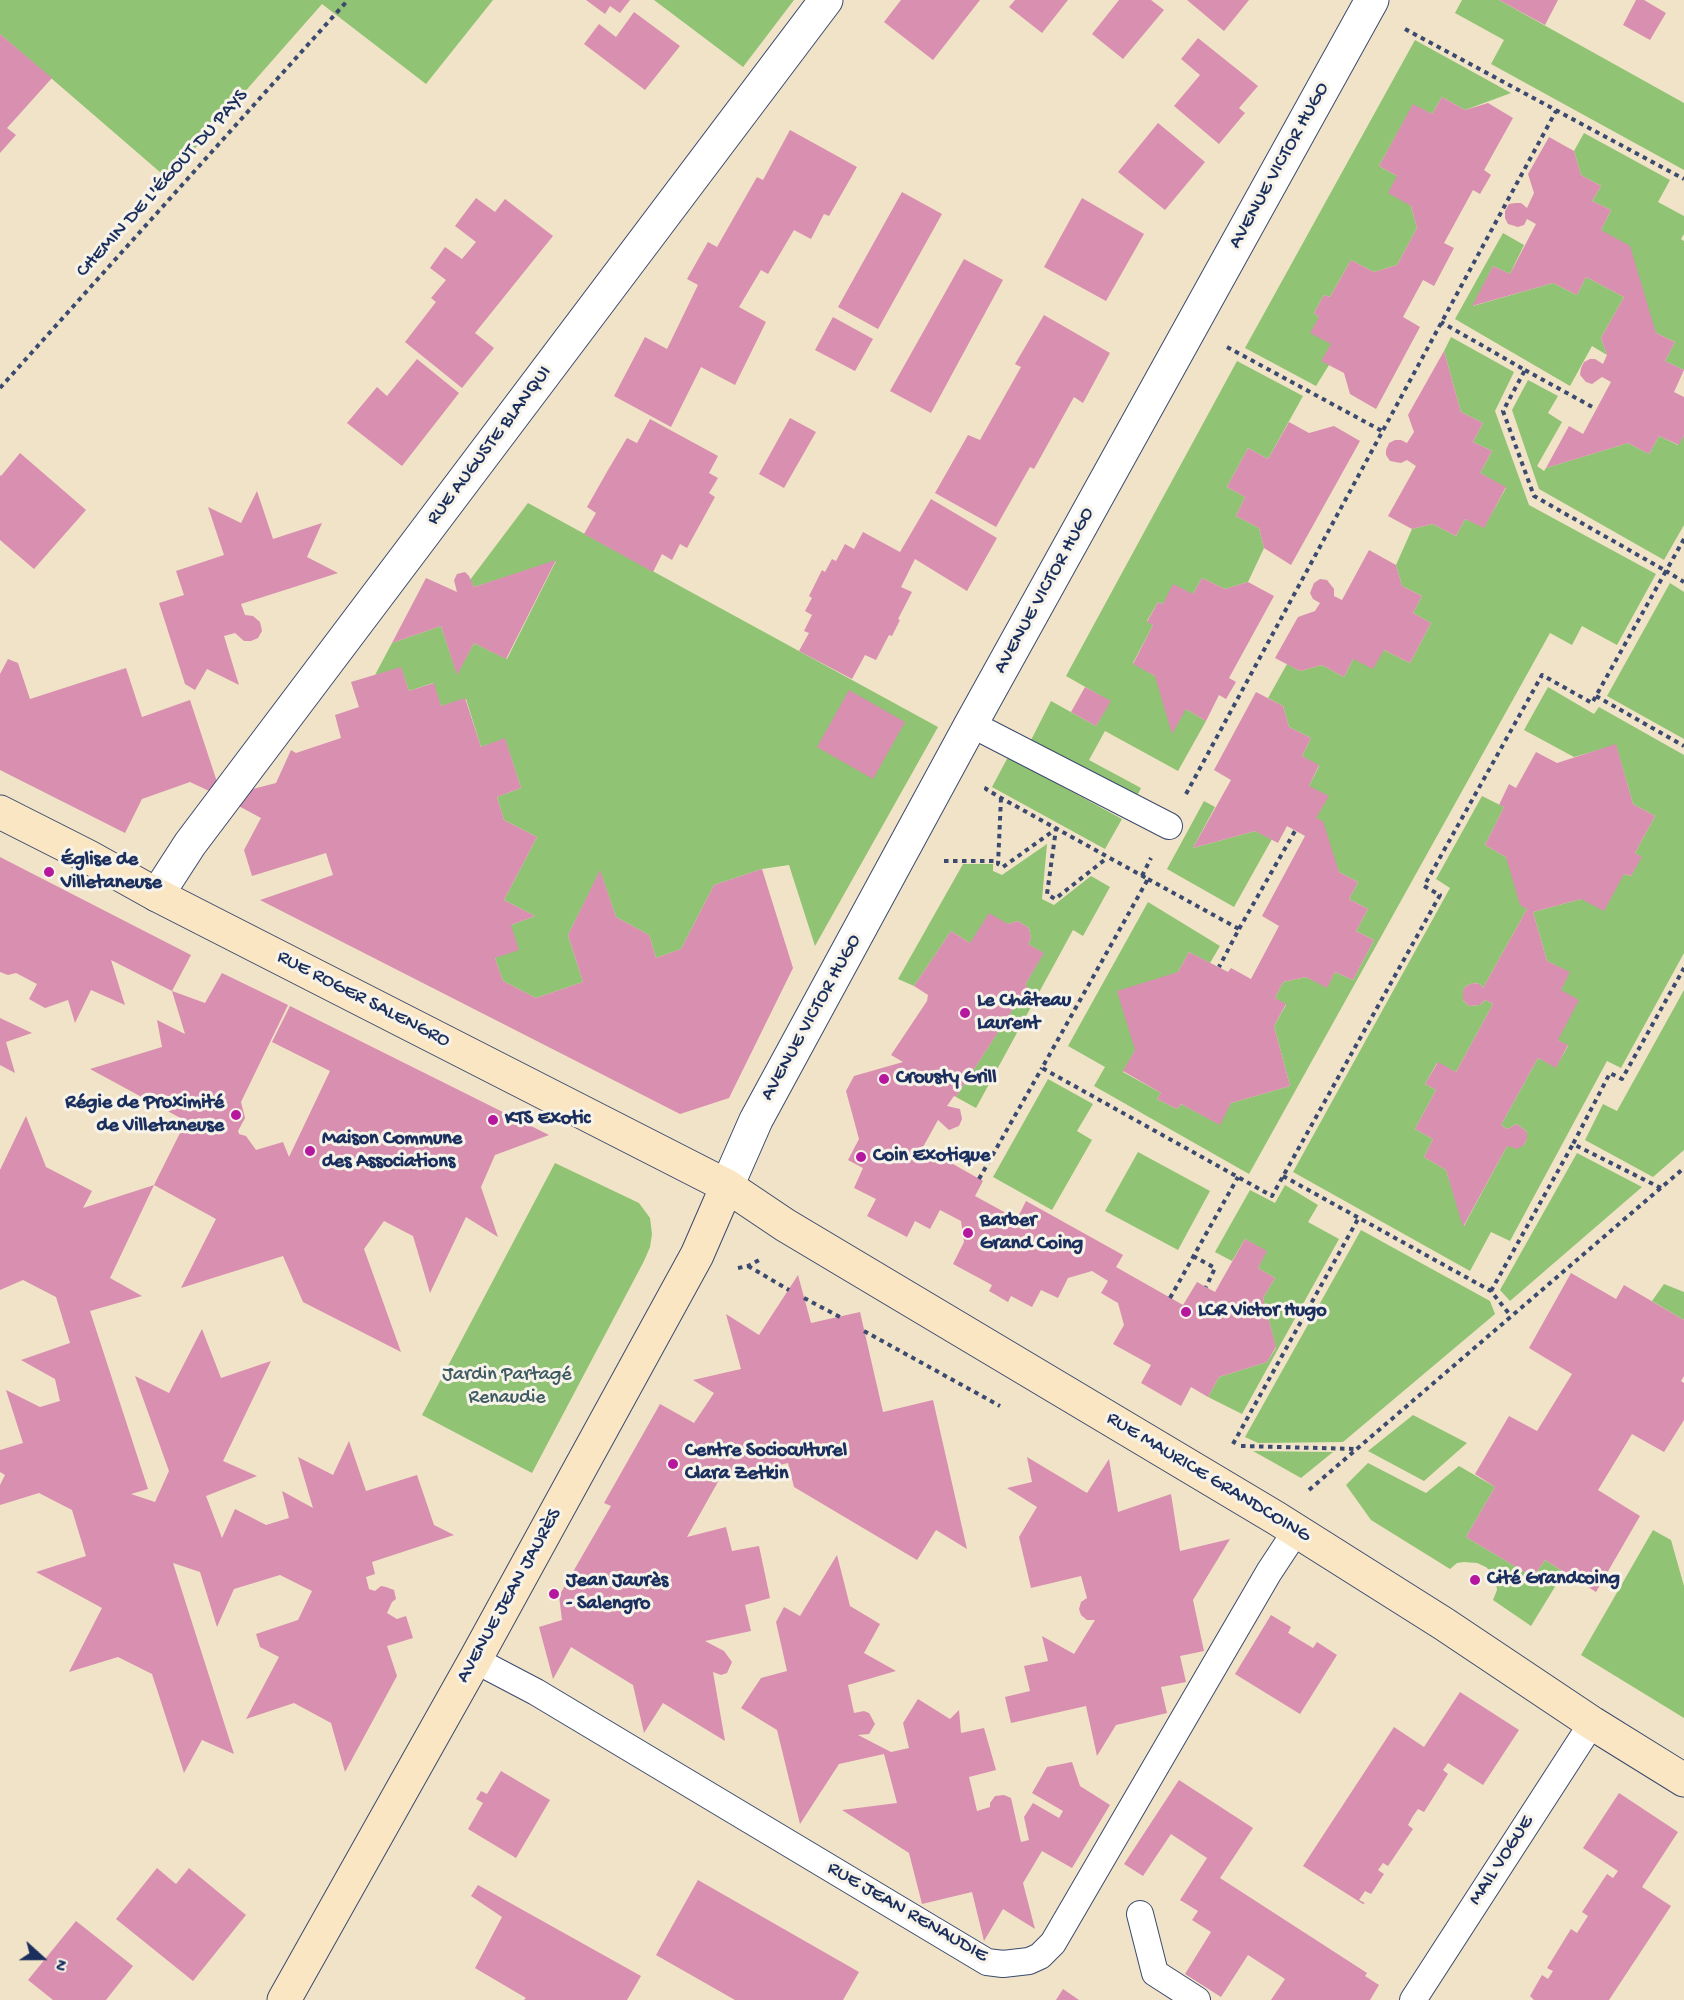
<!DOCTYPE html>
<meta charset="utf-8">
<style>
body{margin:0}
#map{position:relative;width:1684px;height:2000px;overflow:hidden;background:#f1e3c7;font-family:"Gochi Hand",sans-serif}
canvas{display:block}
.north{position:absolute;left:12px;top:1928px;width:60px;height:60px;-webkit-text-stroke:4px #f7f3e8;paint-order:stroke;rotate:111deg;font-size:16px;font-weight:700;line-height:24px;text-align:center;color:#1b2f5e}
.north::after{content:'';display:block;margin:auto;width:21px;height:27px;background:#1b2f5e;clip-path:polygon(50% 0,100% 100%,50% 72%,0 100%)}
</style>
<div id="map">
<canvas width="1684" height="2000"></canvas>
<div class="north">N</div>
</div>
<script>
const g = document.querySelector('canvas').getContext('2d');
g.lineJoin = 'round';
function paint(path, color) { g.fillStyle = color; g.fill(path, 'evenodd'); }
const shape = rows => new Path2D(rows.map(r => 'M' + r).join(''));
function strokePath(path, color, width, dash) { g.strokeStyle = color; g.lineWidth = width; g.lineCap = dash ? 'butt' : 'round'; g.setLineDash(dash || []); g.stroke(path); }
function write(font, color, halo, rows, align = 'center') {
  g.font = font + ' "Gochi Hand",sans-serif'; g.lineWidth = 6; g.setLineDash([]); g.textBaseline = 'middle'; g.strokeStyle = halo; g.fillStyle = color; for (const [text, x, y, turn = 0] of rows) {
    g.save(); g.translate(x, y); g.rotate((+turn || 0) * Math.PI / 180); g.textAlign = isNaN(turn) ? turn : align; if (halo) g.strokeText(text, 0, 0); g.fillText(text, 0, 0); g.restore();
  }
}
const green = shape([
 [0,0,493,0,426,84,322,4,168,179,0,34],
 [654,0,794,0,743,67],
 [1462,0,1499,0,1684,103,1684,170,1491,64,1504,40,1455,13],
 [1415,40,1511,93,1465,110,1442,97,1432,114,1413,105,1379,166,1397,176,1411,206,1417,228,1397,265,1374,272,1351,260,1330,297,1324,295,1314,313,1319,317,1331,344,1329,365,1316,386,1245,348],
 [1584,133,1670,180,1658,202,1684,216,1684,234,1681,239,1684,241,1684,370,1665,361,1675,342,1656,333,1601,230,1611,210,1592,201,1601,186,1581,175,1574,151],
 [1503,233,1524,245,1510,274,1493,266,1473,306,1553,283,1577,295,1586,277,1624,297,1601,338,1607,355,1592,346,1570,386,1455,319],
 [1451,337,1514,372,1495,411,1529,505,1656,574,1617,645,1582,626,1572,645,1550,633,1249,1174,1094,1086,1105,1067,1068,1046,1148,902,1220,946,1210,963,1189,952,1123,1072,1161,1093,1157,1099,1177,1109,1181,1104,1219,1124,1231,1103,1290,1086,1274,1026,1286,1005,1275,998,1283,982,1306,977,1327,987,1335,972,1353,980,1374,940,1356,931,1368,909,1349,899,1358,882,1339,872,1316,818,1309,786,1319,766,1302,756,1311,738,1289,727,1283,706,1268,698,1287,664,1300,671,1322,665,1344,677,1353,659,1384,650,1410,663,1431,623,1413,613,1422,596,1402,586,1396,565,1412,529,1433,524,1456,536,1465,519,1484,527,1506,488,1480,473,1492,451,1473,442,1483,423,1461,412,1444,351],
 [1237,361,1303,396,1268,459,1248,448,1227,487,1245,497,1236,516,1259,528,1264,548,1248,582,1225,589,1202,578,1193,594,1163,604,1158,602,1147,621,1153,625,1133,663,1155,676,1186,709,1206,721,1178,771,1105,731,1089,760,1141,788,1137,796,1031,740,1051,701,1096,726,1110,701,1066,676],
 [1528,380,1558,396,1548,413,1562,422,1537,466,1544,471,1546,468,1628,443,1649,454,1659,436,1678,445,1684,435,1684,525,1664,560,1539,489,1512,410],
 [528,503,938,727,815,946,789,865,762,869,714,885,681,949,656,958,649,935,616,917,600,871,568,935,583,982,536,998,503,981,495,958,511,925,535,916,504,900,537,837,504,820,497,797,521,788,505,739,481,747,466,699,441,706,433,683,409,691,401,668,375,675,392,643,441,626,457,674,474,643,507,659,556,561,474,587,470,580],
 [1670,583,1684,592,1684,739,1607,696],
 [1548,687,1594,714,1599,707,1684,755,1684,953,1621,1068,1607,1061,1510,1241,1491,1232,1470,1271,1293,1172,1450,888,1436,879,1482,796,1504,807,1485,845,1506,857,1527,909,1483,988,1480,984,1473,983,1466,986,1463,990,1463,1000,1469,1006,1480,1005,1485,1000,1493,1004,1456,1072,1437,1063,1425,1084,1436,1090,1415,1129,1433,1139,1424,1157,1446,1170,1464,1226,1507,1146,1524,1145,1527,1139,1527,1132,1517,1124,1507,1129,1501,1125,1538,1058,1556,1067,1568,1046,1558,1040,1561,990,1569,972,1547,961,1533,912,1581,899,1624,874,1631,876,1641,857,1635,853,1655,816,1633,804,1616,745,1574,757,1524,730],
 [1008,757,1122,819,1105,849,992,787],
 [1204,801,1215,807,1193,848,1255,831,1272,839,1234,907,1167,869],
 [1047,844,1042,899,1054,905,1091,876,1110,887,1083,936,1073,930,976,1108,956,1097,1027,987,1025,985,1043,953,1028,944,1031,939,1029,928,1018,921,1008,924,970,943,951,931,914,986,898,979,963,864,993,864,993,871,1002,875],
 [1684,990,1684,1150,1653,1177,1585,1140,1603,1104,1617,1111],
 [1048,1079,1093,1104,1077,1131,1092,1140,1052,1210,993,1177],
 [1138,1152,1210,1191,1178,1250,1105,1211],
 [1577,1153,1642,1187,1510,1301,1500,1290],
 [555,1163,639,1203,650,1218,652,1234,650,1247,644,1261,532,1473,422,1415],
 [1285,1185,1318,1205,1308,1222,1339,1239,1242,1414,1208,1397,1219,1377,1267,1362,1276,1348,1263,1298,1275,1278,1258,1268,1266,1251,1245,1239,1232,1261,1215,1252,1250,1190,1275,1203],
 [1361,1230,1490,1301,1495,1314,1343,1442,1258,1443,1245,1437],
 [1664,1284,1684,1292,1684,1320,1652,1301],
 [1413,1415,1467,1443,1424,1481,1368,1451],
 [1253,1451,1333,1452,1301,1478],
 [1368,1463,1426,1493,1459,1466,1495,1487,1466,1537,1533,1577,1545,1560,1564,1572,1531,1626,1493,1600,1497,1590,1496,1581,1494,1575,1486,1567,1477,1563,1464,1562,1457,1563,1450,1569,1371,1520,1346,1485],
 [1653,1530,1671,1540,1684,1586,1684,1718,1581,1655]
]);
const building = shape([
 [586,0,630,0,620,13,610,6,605,14],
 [901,0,980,0,933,60,884,22],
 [1015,0,1068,0,1042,33,1009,7],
 [1119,0,1151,0,1164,10,1123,59,1092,34],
 [1187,0,1249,0,1224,31],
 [1499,0,1558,0,1545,25],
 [1636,0,1644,0,1666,13,1650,40,1623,25],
 [634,12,680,46,645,90,584,44,599,24,616,37],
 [0,34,52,78,7,128,16,135,0,153],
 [1198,38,1258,86,1239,108,1245,113,1219,144,1174,106,1200,75,1181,59],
 [1442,97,1465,110,1488,103,1513,118,1484,170,1491,175,1480,194,1473,190,1444,243,1454,248,1434,286,1423,280,1403,317,1420,327,1376,409,1350,394,1344,373,1321,361,1331,344,1310,333,1319,317,1314,313,1324,295,1330,297,1351,260,1374,272,1397,265,1417,228,1411,206,1388,193,1397,176,1379,166,1413,104,1432,114],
 [1158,123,1205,162,1165,210,1118,172],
 [790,130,857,167,829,216,824,214,811,239,794,230,768,274,761,270,739,307,766,322,735,385,701,367,671,427,614,396,645,337,667,349,698,285,687,279,708,242,717,247,757,177,763,180],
 [1549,137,1574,151,1581,175,1601,186,1592,201,1611,210,1601,230,1630,246,1656,333,1675,342,1665,361,1684,370,1674,392,1684,397,1684,435,1679,445,1659,436,1649,454,1628,443,1546,468,1569,426,1583,434,1611,382,1602,377,1592,384,1586,382,1580,375,1581,368,1584,362,1590,359,1595,359,1603,364,1607,355,1601,338,1624,297,1586,277,1577,295,1553,283,1472,306,1493,266,1510,274,1536,224,1527,219,1524,225,1518,227,1508,224,1505,218,1505,211,1509,204,1515,203,1521,203,1527,208,1534,193,1528,174],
 [902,192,942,214,878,329,838,307],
 [476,198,495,212,505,199,553,236,475,333,494,348,462,388,405,342,436,302,431,298,446,280,430,268,445,247,462,259,476,242,455,226],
 [1082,198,1144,234,1106,301,1044,267],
 [964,259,1003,280,931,413,890,391],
 [1044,315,1110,353,1083,403,1074,397,1034,469,1030,467,996,527,935,493,968,435,980,440,1021,367,1015,364],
 [833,317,873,339,855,371,815,350],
 [1444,351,1461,412,1483,423,1473,442,1492,451,1480,473,1506,487,1484,528,1465,519,1456,536,1433,524,1412,529,1388,516,1416,466,1407,460,1401,463,1390,461,1386,455,1386,450,1389,443,1395,440,1401,440,1407,443,1414,432,1408,415],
 [417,359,459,393,402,466,347,423,377,387,387,396],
 [790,418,816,432,784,488,759,474],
 [650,419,718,456,709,473,718,478,709,493,715,497,687,548,680,544,672,560,662,554,653,572,584,534,596,513,587,507,608,470,627,438,637,443],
 [1289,422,1309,433,1334,426,1360,441,1291,565,1264,548,1259,528,1236,516,1245,497,1227,487,1248,448,1268,459],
 [20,453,86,510,34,569,0,540,0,475,1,476],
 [257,491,273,539,322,523,307,557,338,573,241,604,245,615,253,616,260,622,262,631,258,638,251,641,244,641,235,633,224,636,239,685,207,669,195,690,185,684,159,603,184,595,176,571,224,555,208,507,241,523],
 [931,499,997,538,967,591,915,559,901,587,912,592,898,619,900,620,892,636,889,635,876,660,865,655,852,679,799,651,809,633,804,631,812,615,805,611,812,598,809,596,822,570,825,572,832,559,836,561,845,544,854,549,863,532,900,552],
 [1369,550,1396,565,1402,586,1422,596,1413,613,1431,623,1410,663,1384,650,1373,669,1353,659,1344,677,1322,665,1300,671,1275,658,1298,617,1315,611,1320,603,1313,599,1310,593,1314,583,1320,579,1327,580,1334,589,1334,596,1342,600],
 [556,560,506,659,474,643,457,675,441,626,392,643,426,578,457,592,454,580,457,574,465,572,469,576,474,587],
 [1202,578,1225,589,1248,582,1274,596,1229,678,1236,682,1226,699,1219,695,1206,721,1186,709,1172,734,1155,676,1133,664,1153,625,1147,622,1158,602,1163,604,1173,584,1193,594],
 [8,659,18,663,30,699,126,668,142,717,190,700,222,797,190,782,142,799,125,833,0,770,0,674],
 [401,667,409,691,434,683,441,706,465,698,481,747,505,738,521,788,497,797,504,820,537,837,504,900,535,916,511,925,519,950,495,958,503,981,536,998,583,982,568,935,600,870,616,917,649,935,656,958,681,949,714,885,762,869,793,968,729,1098,680,1114,260,900,333,875,326,853,252,876,244,850,261,818,222,797,276,783,291,750,296,753,341,738,335,715,359,707,351,682],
 [1085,687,1111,701,1096,726,1071,712],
 [849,690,905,722,873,779,817,747],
 [1256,692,1283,706,1289,727,1311,738,1302,756,1319,765,1309,786,1329,796,1316,818,1323,821,1339,872,1358,882,1349,899,1368,909,1356,931,1374,940,1353,980,1335,972,1327,988,1306,977,1283,982,1275,998,1286,1004,1274,1026,1290,1086,1231,1103,1220,1125,1181,1104,1177,1109,1157,1099,1161,1093,1123,1071,1135,1050,1117,991,1178,972,1189,952,1228,972,1231,968,1251,979,1279,926,1262,916,1305,836,1287,826,1278,843,1255,831,1193,848,1231,780,1214,770],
 [1616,744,1633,804,1655,816,1635,853,1642,857,1631,876,1624,874,1604,911,1581,899,1533,912,1547,961,1570,972,1561,990,1579,1000,1558,1040,1568,1045,1556,1068,1538,1058,1501,1125,1507,1129,1517,1124,1527,1132,1527,1139,1524,1145,1517,1149,1507,1146,1463,1227,1446,1170,1424,1157,1433,1139,1415,1129,1436,1090,1425,1084,1438,1062,1456,1072,1493,1004,1485,1000,1480,1005,1469,1006,1463,1000,1463,990,1466,986,1473,983,1480,984,1483,988,1527,909,1520,905,1506,857,1485,845,1504,807,1499,805,1509,784,1516,788,1536,752,1557,763],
 [0,857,191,955,172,991,111,960,125,1005,91,990,75,1023,68,1000,45,1008,29,999,37,984,16,973,8,975,0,972],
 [989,913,1008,924,1018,921,1029,928,1031,939,1028,944,1044,953,1025,985,1028,986,956,1097,954,1096,947,1106,960,1109,962,1119,959,1126,949,1130,938,1120,923,1147,983,1181,975,1196,1017,1219,1026,1201,1123,1255,1116,1267,1183,1305,1197,1282,1215,1292,1245,1239,1267,1251,1258,1268,1275,1278,1263,1298,1276,1347,1267,1362,1219,1377,1208,1397,1191,1387,1181,1406,1141,1383,1151,1365,1113,1344,1124,1325,1118,1303,1101,1293,1108,1281,1092,1271,1068,1278,1058,1298,1041,1290,1032,1307,1011,1296,1008,1302,989,1291,992,1285,953,1264,964,1242,961,1221,940,1210,930,1229,915,1221,907,1237,867,1216,876,1199,854,1188,863,1168,848,1160,859,1139,846,1091,854,1076,903,1062,891,1055,927,1001,928,995,914,986,951,931,970,943],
 [222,973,288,1005,241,1102,245,1118,238,1131,239,1134,246,1136,256,1150,283,1142,289,1157,330,1071,272,1042,290,1006,549,1135,495,1155,481,1187,498,1237,466,1217,430,1293,413,1236,384,1221,364,1249,401,1352,303,1302,283,1256,181,1288,216,1219,154,1185,186,1121,90,1069,162,1047,157,1020,185,1034,172,991,205,1003],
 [0,1018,32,1033,6,1042,15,1073,0,1065],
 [26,1116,46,1167,92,1191,83,1208,154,1185,110,1278,142,1296,90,1311,148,1489,131,1494,155,1502,169,1471,135,1376,169,1393,202,1329,221,1378,271,1361,223,1461,257,1476,206,1496,222,1538,235,1509,266,1525,289,1518,282,1491,313,1508,298,1457,333,1475,349,1441,366,1491,417,1475,434,1525,454,1535,372,1562,375,1574,366,1577,369,1589,375,1591,381,1586,386,1587,394,1590,396,1599,392,1602,387,1613,397,1619,406,1616,413,1638,387,1646,397,1676,345,1772,331,1723,294,1703,246,1719,279,1657,260,1647,256,1634,298,1620,312,1591,280,1575,234,1589,217,1627,200,1572,173,1563,234,1754,202,1740,184,1773,152,1674,118,1657,69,1672,102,1608,36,1572,86,1556,72,1510,39,1493,0,1505,0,1485,5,1475,0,1472,0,1450,23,1443,6,1390,40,1407,60,1401,55,1379,21,1360,70,1343,56,1297,23,1280,0,1290,0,1170],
 [1571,1273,1616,1299,1624,1285,1684,1320,1684,1376,1681,1381,1684,1383,1684,1420,1664,1452,1632,1434,1598,1490,1640,1516,1596,1592,1545,1560,1533,1577,1466,1537,1495,1487,1475,1474,1509,1416,1537,1431,1572,1374,1529,1348],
 [798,1275,811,1323,860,1312,883,1412,933,1400,967,1549,936,1530,917,1560,794,1487,788,1463,719,1480,687,1537,726,1527,732,1551,759,1546,770,1598,745,1605,751,1631,705,1641,724,1651,732,1662,727,1673,721,1675,713,1672,725,1741,663,1703,644,1733,633,1685,571,1647,553,1679,539,1627,562,1620,559,1596,611,1506,604,1503,660,1404,694,1423,714,1393,693,1380,741,1369,726,1314,759,1335],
 [1027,1457,1087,1493,1109,1459,1118,1512,1171,1494,1180,1551,1230,1539,1193,1600,1204,1651,1180,1656,1186,1682,1161,1687,1167,1713,1116,1725,1097,1756,1086,1706,1011,1723,1005,1697,1030,1691,1024,1666,1048,1661,1042,1636,1074,1654,1095,1620,1087,1620,1081,1615,1079,1609,1081,1602,1087,1598,1081,1576,1031,1588,1019,1537,1037,1507,1007,1488,1032,1482],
 [837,1555,850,1606,880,1624,864,1653,896,1671,848,1685,854,1713,864,1711,869,1713,875,1724,869,1734,858,1735,891,1752,909,1748,903,1723,918,1699,950,1719,959,1710,961,1733,984,1728,996,1770,969,1777,977,1811,990,1807,990,1803,995,1796,1004,1795,1011,1798,1021,1842,1029,1840,1024,1817,1033,1803,1059,1818,1063,1811,1032,1793,1047,1767,1072,1762,1080,1786,1110,1805,1072,1868,1042,1851,1023,1883,1035,1929,1003,1909,984,1941,972,1892,922,1904,909,1853,842,1810,897,1803,884,1754,839,1764,800,1824,777,1730,741,1708,761,1678,787,1671,776,1622,784,1607,800,1616],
 [1271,1615,1291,1627,1288,1633,1313,1648,1317,1642,1337,1655,1300,1714,1235,1674],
 [1460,1692,1519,1730,1483,1785,1448,1763,1443,1770,1448,1774,1424,1812,1418,1809,1413,1816,1408,1825,1413,1829,1388,1866,1383,1863,1378,1870,1384,1874,1371,1894,1365,1891,1359,1900,1365,1903,1363,1904,1303,1866,1394,1727,1424,1747],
 [501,1771,550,1800,516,1858,468,1829,483,1803,476,1799,481,1791,487,1794],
 [1179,1780,1253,1828,1220,1878,1367,1973,1365,1976,1379,1985,1370,2000,1271,2000,1285,1979,1248,1955,1221,1997,1185,1974,1211,1932,1192,1920,1198,1911,1180,1900,1207,1858,1171,1834,1143,1876,1124,1864],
 [1619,1793,1678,1832,1642,1887,1671,1906,1609,2000,1534,2000,1530,1996,1542,1975,1548,1979,1553,1971,1547,1968,1571,1929,1577,1933,1588,1916,1582,1912,1607,1874,1613,1878,1618,1871,1583,1848],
 [157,1868,176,1884,189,1868,246,1915,193,1981,116,1919],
 [698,1880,859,1972,843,2000,735,2000,656,1955],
 [478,1885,641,1976,627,2000,524,2000,526,1998,475,1968,502,1917,471,1896],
 [76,1921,133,1966,106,2000,53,2000,28,1980],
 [1063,1989,1079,2000,1056,2000]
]);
const path = shape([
 [1405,29,1684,179],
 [1227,347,1382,431],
 [1525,370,1596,409],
 [0,388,348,0],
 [1684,539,1666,571,1684,582],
 [1596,696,1684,746],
 [987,787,986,789,1001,798,1148,879,1042,1068,1272,1196,1440,895,1424,886,1542,675,1592,703,1666,571,1534,496,1503,411,1525,370,1441,322],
 [1186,794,1556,111],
 [1001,798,998,864,1003,867,1056,829,1047,894,1055,899,1107,858],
 [944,861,997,861],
 [1142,876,1151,858],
 [1148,879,1239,929,1219,967],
 [1239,929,1295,831],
 [1283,1176,1491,1291,1510,1315],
 [979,1179,1042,1068],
 [1661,1188,1573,1144,1610,1073,1622,1079,1684,968],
 [1193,1256,1215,1268,1206,1287],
 [748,1266,789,1290],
 [738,1268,748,1266,761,1259],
 [1491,1291,1573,1144],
 [804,1298,840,1317],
 [1170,1298,1238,1177],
 [864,1331,1000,1406],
 [1233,1444,1358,1219],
 [1241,1446,1357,1449],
 [1309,1490,1684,1168]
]);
const lane = shape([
 [971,724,1169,826],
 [475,1660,536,1692,987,1962,1003,1964,1029,1961,1040,1956,1053,1943,1269,1572,1296,1531],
 [1140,1914,1155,1973,1197,2000],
 [1413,2000,1592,1723]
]);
const street = shape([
 [157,895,190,844,826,0],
 [727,1186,756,1120,971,724,1372,0]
]);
const secondary = shape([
 [0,812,87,856,157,895,727,1186,785,1225,1276,1518,1444,1624,1592,1723,1684,1780],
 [284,2000,475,1660,697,1255,727,1186]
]);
const markers = [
 [49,872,6,"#b5179e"],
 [965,1013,6,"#b5179e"],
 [884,1079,6,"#b5179e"],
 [236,1115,6,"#b5179e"],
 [493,1120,6,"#b5179e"],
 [310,1151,6,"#b5179e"],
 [861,1157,6,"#b5179e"],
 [968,1233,6,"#b5179e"],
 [1186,1312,6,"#b5179e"],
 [673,1464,6,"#b5179e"],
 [1475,1580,6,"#b5179e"],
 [554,1594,6,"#b5179e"]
];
const streetNames = [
 ["AVENUE VICTOR HUGO",1280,166,-61],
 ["CHEMIN DE L'ÉGOUT DU PAYS",163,184,-48],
 ["RUE AUGUSTE BLANQUI",490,446,-53],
 ["AVENUE VICTOR HUGO",1045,591,-61],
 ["RUE ROGER SALENGRO",363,1000,27],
 ["AVENUE VICTOR HUGO",812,1018,-61],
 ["RUE MAURICE GRANDCOING",1208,1478,31],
 ["AVENUE JEAN JAURÈS",510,1596,-61],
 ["MAIL VOGUE",1502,1861,-57],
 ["RUE JEAN RENAUDIE",907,1913,30]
];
const poiNames = [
 ["Église de",61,861],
 ["Villetaneuse",61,884],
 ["Le Château",977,1002],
 ["Laurent",977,1025],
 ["Crousty Grill",896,1079],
 ["Régie de Proximité",224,1104,"right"],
 ["de Villetaneuse",224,1127,"right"],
 ["KTS Exotic",505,1120],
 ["Maison Commune",322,1140],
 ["des Associations",322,1163],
 ["Coin Exotique",873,1157],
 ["Barber",980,1222],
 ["Grand Coing",980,1245],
 ["LCR Victor Hugo",1198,1312],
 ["Centre Socioculturel",685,1452],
 ["Clara Zetkin",685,1475],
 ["Cité Grandcoing",1487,1580],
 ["Jean Jaurès",566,1582],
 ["- Salengro",566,1605]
];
const parkNames = [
 ["Jardin Partagé",507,1376],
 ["Renaudie",507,1399]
];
paint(green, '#90c373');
paint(building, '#d88fb0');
strokePath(lane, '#3b4a6e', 28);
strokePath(street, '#3b4a6e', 35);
strokePath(secondary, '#3b4a6e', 35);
strokePath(path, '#3b4a6e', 4, [4.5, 4.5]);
strokePath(lane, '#fff', 26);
strokePath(street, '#fff', 33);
strokePath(secondary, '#fbe6c4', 33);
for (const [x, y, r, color] of markers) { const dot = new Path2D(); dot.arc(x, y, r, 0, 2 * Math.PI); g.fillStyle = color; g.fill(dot); strokePath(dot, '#f7f3e8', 2); }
write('20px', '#1b2f5e', '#f7f3e8', streetNames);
write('bold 20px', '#1b2f5e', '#f7f3e8', poiNames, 'left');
write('20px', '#3e5b64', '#f7f3e8', parkNames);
</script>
